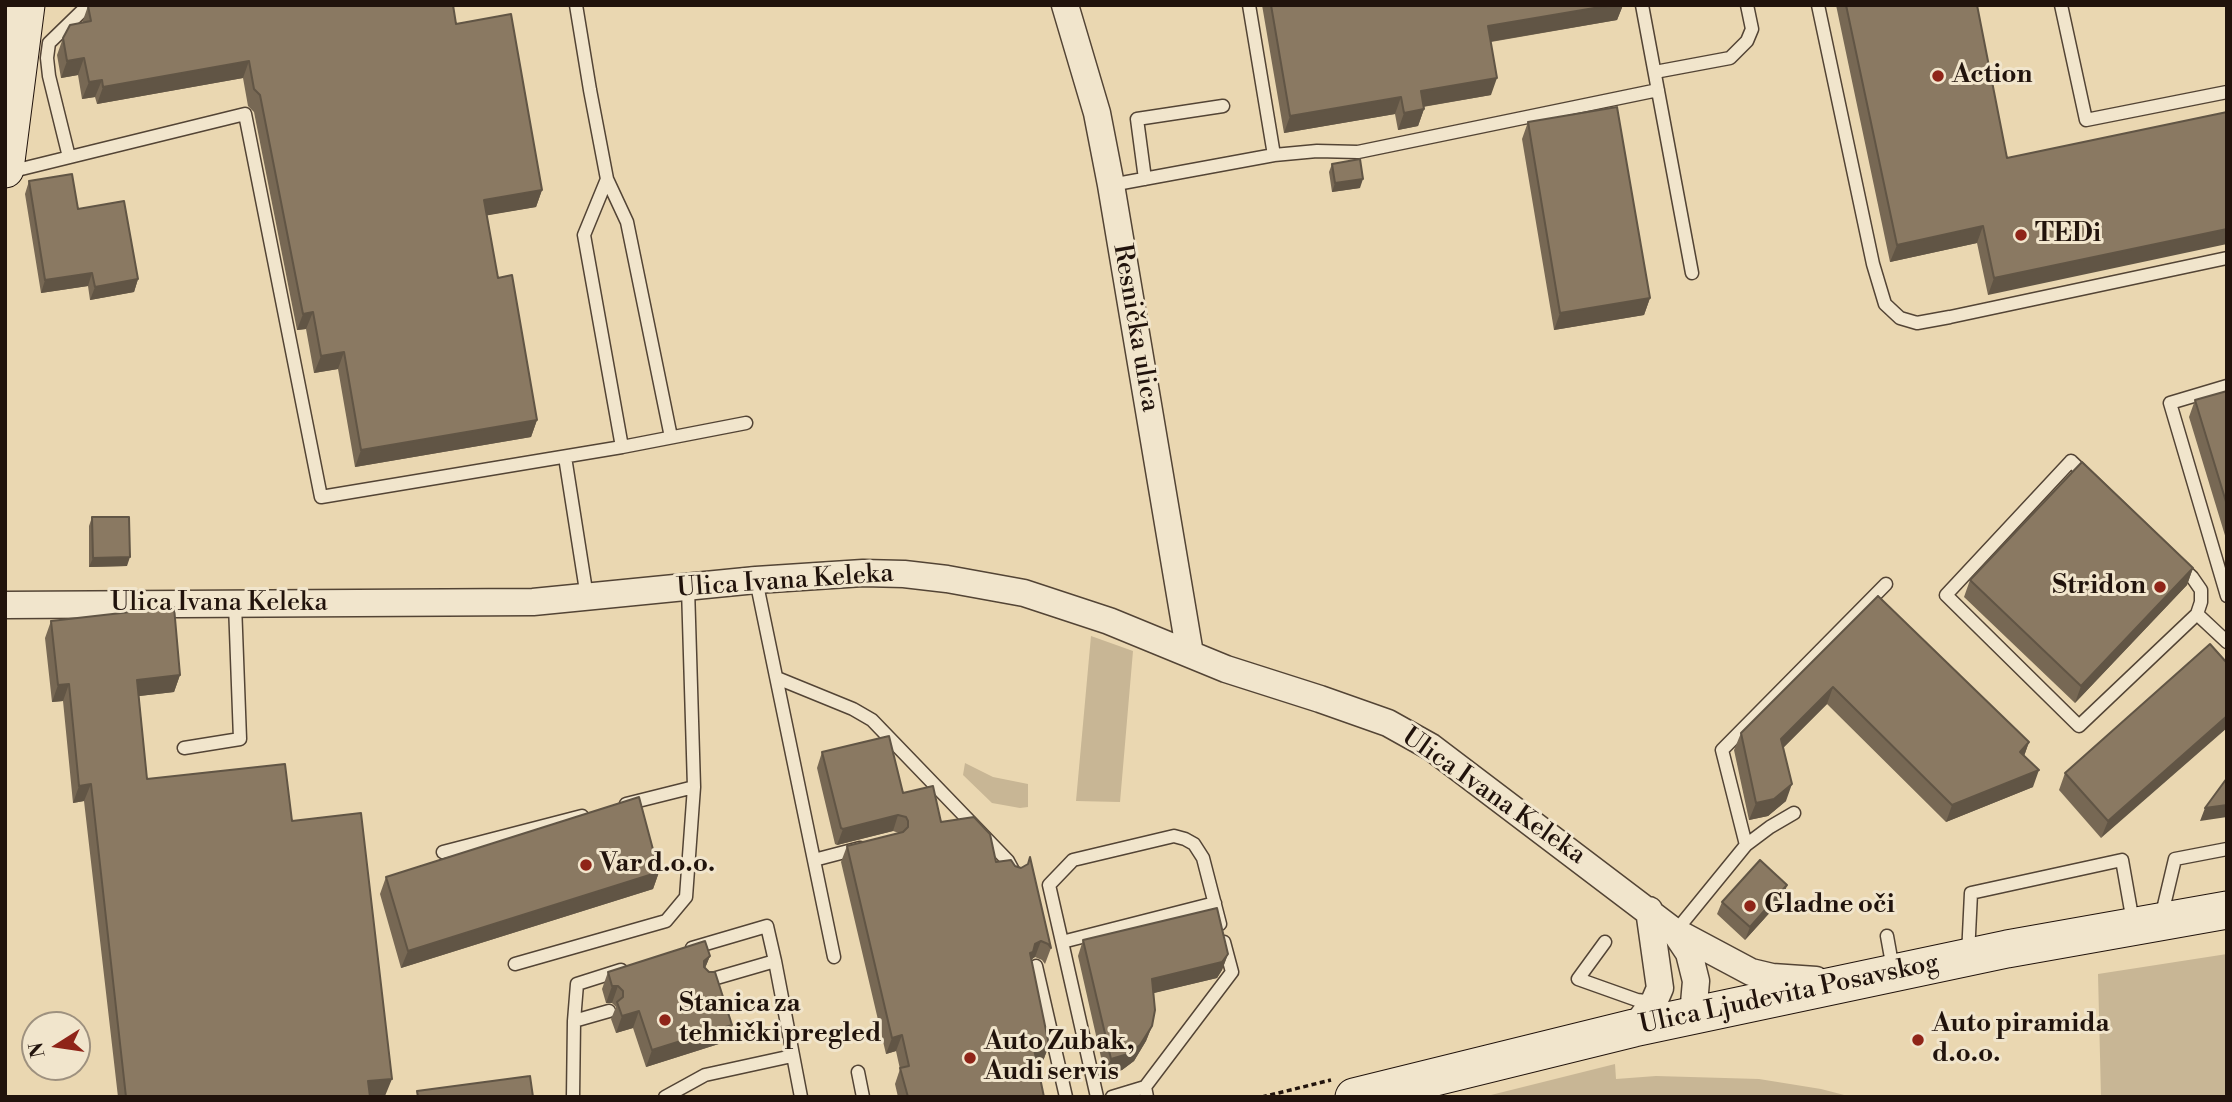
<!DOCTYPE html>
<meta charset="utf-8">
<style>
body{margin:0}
#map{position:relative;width:2232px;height:1102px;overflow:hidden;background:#ead7b1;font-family:"Libre Bodoni",serif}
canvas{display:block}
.frame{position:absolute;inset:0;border:7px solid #21130c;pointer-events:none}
.north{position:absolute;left:21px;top:1011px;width:70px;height:70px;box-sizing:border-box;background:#f1e5cc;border:2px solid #9e917f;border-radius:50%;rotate:258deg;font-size:19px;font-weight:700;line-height:28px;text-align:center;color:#21130c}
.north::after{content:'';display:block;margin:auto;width:24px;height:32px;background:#8f2418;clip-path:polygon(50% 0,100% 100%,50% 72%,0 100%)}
</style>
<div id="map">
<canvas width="2232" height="1102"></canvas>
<div class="frame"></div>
<div class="north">N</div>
</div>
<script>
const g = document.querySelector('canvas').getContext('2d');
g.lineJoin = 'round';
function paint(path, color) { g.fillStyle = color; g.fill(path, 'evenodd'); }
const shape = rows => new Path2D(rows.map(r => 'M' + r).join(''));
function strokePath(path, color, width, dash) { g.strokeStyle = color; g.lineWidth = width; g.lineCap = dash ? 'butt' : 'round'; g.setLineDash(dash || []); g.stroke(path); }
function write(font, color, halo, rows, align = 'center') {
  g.font = font + ' "Libre Bodoni",serif'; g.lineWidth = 6; g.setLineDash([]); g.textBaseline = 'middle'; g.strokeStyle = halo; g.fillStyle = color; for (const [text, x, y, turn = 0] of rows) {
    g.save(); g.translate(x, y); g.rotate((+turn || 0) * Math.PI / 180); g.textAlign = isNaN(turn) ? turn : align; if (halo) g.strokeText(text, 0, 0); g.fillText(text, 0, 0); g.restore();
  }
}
const green = shape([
 [1091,636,1133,651,1120,802,1076,801],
 [965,763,993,777,1028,784,1028,807,1020,808,992,803,963,775],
 [2227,954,2227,1097,2101,1097,2098,974],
 [1615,1064,1616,1079,1656,1076,1759,1079,1821,1089,1852,1097,1483,1097]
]);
const path = shape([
 [1262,1097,1331,1080]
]);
const lane = shape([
 [576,5,590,90,607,179,627,222,671,437],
 [1249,5,1274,155],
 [1642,5,1692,273],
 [1818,5,1873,264,1885,304,1900,318,1917,323,1950,317,2227,258],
 [2061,5,2086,120,2227,92],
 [1655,72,1730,58,1747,41,1752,29,1747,5],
 [69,157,49,76,47,58,49,43,83,10,112,5],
 [9,172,245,114,321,497,622,447,746,423],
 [607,179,584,235,622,447],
 [1145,179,1137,119,1223,106],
 [1111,185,1274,155,1317,151,1358,152,1658,90],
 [2227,386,2170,403,2227,596],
 [565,457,587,597],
 [2071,461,2192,577,2201,590,2201,602,2197,614,2079,726,1946,595,2071,461],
 [756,580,834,957],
 [2197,614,2227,642],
 [777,678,853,709,872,720,1008,861,1015,874],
 [184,748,240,739,235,604],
 [626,804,694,787],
 [1746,845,1770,827,1794,813],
 [443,852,582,816],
 [814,860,860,848],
 [2161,918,2175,859,2227,849],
 [1675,932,1746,845,1722,750,1886,584],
 [1887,936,1893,969],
 [1062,942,1049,885,1073,860,1174,836,1185,839,1194,844,1203,858,1220,924],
 [1605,942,1578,979,1637,1000,1654,1002],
 [692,948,767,926,775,961],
 [1968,955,1971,893,2122,860,2133,922],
 [515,964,666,921,686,897,694,787,688,588],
 [1036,966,1066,1097],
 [706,981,775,961,801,1097],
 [574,1021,577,984,621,970],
 [858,1072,863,1097],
 [573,1097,574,1021,609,1011],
 [665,1097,705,1075,792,1056],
 [1097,1097,1062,942,1215,903],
 [1112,1097,1145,1087],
 [1147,1097,1145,1087,1232,972,1224,942]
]);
const street = shape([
 [1065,5,1097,113,1111,185,1190,654],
 [5,605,533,602,756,580,863,573,904,574,947,579,1024,593,1109,621,1226,669,1320,699,1388,723,1431,747,1675,932,1689,953,1696,981,1693,1015],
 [1676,932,1751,972,1772,977,1816,980],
 [1634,1028,1654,1002,1660,988,1649,910]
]);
const secondary = shape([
 [5,169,26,5],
 [1354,1097,1634,1028,2007,949,2227,910]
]);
const wall = shape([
 [1262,5,1623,5,1617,20,1491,42,1491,95,1423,107,1424,109,1418,126,1398,130,1395,114,1284,133],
 [1836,5,1977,5,2007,158,2227,112,1988,295,1977,243,1890,262],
 [88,6,456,24,542,190,536,207,487,215,498,278,537,420,531,437,355,467,338,369,314,373,306,329,297,330,254,112,248,106,243,78,97,104,95,97,82,99,78,75,61,78,57,55,63,38,82,23],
 [1528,122,1650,298,1644,315,1554,330,1522,139],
 [1332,164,1360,188,1332,192,1329,172],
 [29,181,78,209,138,279,134,292,90,300,88,286,41,293,25,194],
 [2227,391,2227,542,2189,417,2195,400],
 [92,517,127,566,89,567,89,526],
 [2193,568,2187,585,2075,703,1964,597,1970,580],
 [1878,596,2029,742,2024,756,2033,787,1946,822,1827,704,1783,748,1786,801,1768,816,1749,820,1734,750,1741,733],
 [51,621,180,675,174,692,139,696,147,779,292,821,385,1096,118,1097,84,801,73,803,63,701,52,702,45,638],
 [2210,644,2101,838,2059,790,2065,773],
 [822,752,903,793,941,822,996,862,1051,948,1045,964,1042,960,1035,957,1031,959,1049,1045,1043,1061,1037,1063,1044,1097,898,1097,895,1084,900,1069,896,1051,886,1054,841,862,847,846,899,833,893,831,837,845,835,844,817,768],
 [659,872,653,889,401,968,380,894,386,877],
 [1783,898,1745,940,1717,914,1722,902],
 [1083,940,1228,954,1222,970,1217,978,1153,993,1152,1026,1146,1041,1134,1061,1122,1070,1105,1075,1078,956],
 [710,956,705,968,732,1025,725,1042,646,1067,633,1028,616,1033,611,1019,616,1007,612,1003,606,1003,602,989,608,972]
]);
const shadedWall = shape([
 [1612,5,1623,5,1617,20,1482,43,1488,26],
 [84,58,78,75,61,78,67,61],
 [249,61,243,78,97,104,103,87],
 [1497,78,1491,95,1415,108,1421,91],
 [102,80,95,97,82,99,89,82],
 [1401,97,1395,114,1284,133,1290,116],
 [1424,109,1418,126,1398,130,1404,113],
 [1363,179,1360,188,1332,192,1335,183],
 [542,190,536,207,478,217,484,200],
 [1983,226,1977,243,1890,262,1897,245],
 [2227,229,2227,244,1988,295,1994,278],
 [92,273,88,286,41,293,45,280],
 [138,279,134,292,90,300,95,287],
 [1650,298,1644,315,1554,330,1560,313],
 [313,312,306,329,297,330,303,314],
 [344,352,338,369,314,373,321,356],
 [537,420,531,437,355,467,361,450],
 [130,557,127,566,89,567,93,558],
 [2193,568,2187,585,2075,703,2081,686],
 [180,675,174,692,131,697,137,680],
 [69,684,63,701,52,702,58,685],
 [1833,687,1827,704,1775,756,1781,739],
 [2227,716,2227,728,2101,838,2108,821],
 [2029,742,2023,759,2020,752],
 [2039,770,2033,787,1946,822,1952,805],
 [91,784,84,801,73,803,79,786],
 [1792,784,1786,801,1768,816,1749,820,1756,803],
 [2227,805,2227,817,2200,821,2205,808],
 [898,815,893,831,837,845,843,829],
 [659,872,653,889,401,968,408,951],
 [1787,885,1783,898,1745,940,1750,927],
 [1041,941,1035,957,1031,960,1030,953,1035,944],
 [1228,954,1222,970,1217,978,1146,995,1152,979],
 [710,956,703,973,704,961],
 [612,986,618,986,612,1003,606,1003],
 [639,1011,633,1028,616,1033,622,1016],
 [732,1025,725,1042,646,1067,652,1050],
 [1152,1026,1146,1041,1134,1061,1122,1070,1105,1075,1111,1059],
 [902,1035,896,1051,886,1054,892,1038],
 [1049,1045,1043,1061,1028,1065,1034,1049],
 [392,1079,385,1096,363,1097,368,1081]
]);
const building = shape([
 [89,5,453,5,456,24,511,14,542,190,484,200,498,278,512,275,537,420,361,450,344,352,321,356,313,312,303,314,260,95,254,89,249,61,103,87,102,80,89,82,84,58,67,61,63,38,70,25,91,21,88,6,89,5],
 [1271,5,1612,5,1488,26,1497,78,1421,91,1424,109,1404,113,1401,97,1290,116,1271,5],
 [1846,5,1977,5,2007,158,2227,112,2227,229,1994,278,1983,226,1897,245,1846,5],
 [1617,107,1650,298,1560,313,1528,122,1617,107],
 [1360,159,1363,179,1335,183,1332,164,1360,159],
 [72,174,78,209,124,201,138,279,95,287,92,273,45,280,29,181,72,174],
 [2227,391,2227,505,2195,400,2227,391],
 [2082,462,2193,568,2081,686,1970,580,2082,462],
 [92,517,129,517,130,557,93,558,92,517],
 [1878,596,2029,742,2020,752,2039,770,1952,805,1833,687,1781,739,1792,784,1774,799,1756,803,1741,733,1878,596],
 [174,607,180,675,137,680,147,779,285,764,292,821,361,813,392,1079,368,1081,370,1097,126,1097,91,784,79,786,69,684,58,685,51,621,174,607],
 [2210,644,2227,663,2227,716,2108,821,2065,773,2210,644],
 [889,736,903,793,933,786,941,822,974,817,990,834,996,862,1011,860,1015,866,1021,868,1028,864,1030,857,1051,948,1048,944,1041,941,1035,944,1033,952,1030,953,1049,1045,1034,1049,1044,1097,908,1097,900,1068,909,1066,902,1035,892,1038,847,846,903,832,908,827,908,821,906,817,898,815,843,829,841,828,822,752,889,736],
 [2227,778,2227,805,2205,808,2227,778],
 [639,797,659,872,408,951,386,877,639,797],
 [1760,860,1787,885,1750,927,1722,902,1760,860],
 [1217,908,1228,954,1222,962,1152,979,1155,1010,1152,1026,1140,1045,1128,1054,1111,1059,1083,940,1217,908],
 [705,941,710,956,704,961,704,967,709,972,715,972,732,1025,652,1050,639,1011,622,1016,617,1002,623,997,623,991,618,986,612,986,608,972,705,941],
 [530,1076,533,1097,418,1097,417,1091,530,1076]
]);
const markers = [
 [1938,76,7,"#8f2418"],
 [2021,235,7,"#8f2418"],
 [2160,587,7,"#8f2418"],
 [586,865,7,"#8f2418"],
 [1750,906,7,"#8f2418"],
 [665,1020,7,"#8f2418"],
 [1918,1040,7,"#8f2418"],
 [970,1058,7,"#8f2418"]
];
const poiNames = [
 ["Action",1952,76],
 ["TEDi",2035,235],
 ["Stridon",2146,587,"right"],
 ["Var d.o.o.",600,865],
 ["Gladne oči",1764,906],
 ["Stanica za",679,1005],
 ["tehnički pregled",679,1035],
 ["Auto piramida",1932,1025],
 ["d.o.o.",1932,1055],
 ["Auto Zubak,",984,1043],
 ["Audi servis",984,1073]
];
const streetNames = [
 ["Resnička ulica",1135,328,80],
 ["Ulica Ivana Keleka",785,582,-4],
 ["Ulica Ivana Keleka",219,604],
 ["Ulica Ivana Keleka",1493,797,35],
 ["Ulica Ljudevita Posavskog",1789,995,-12]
];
paint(green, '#c8b695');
strokePath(lane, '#534435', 15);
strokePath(street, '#534435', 29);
strokePath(secondary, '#21130c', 39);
strokePath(path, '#21130c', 3.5, [5, 3.5]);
strokePath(lane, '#f1e5cc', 12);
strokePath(street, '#f1e5cc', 26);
strokePath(secondary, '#f1e5cc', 37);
paint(wall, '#776854');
paint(shadedWall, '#615545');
paint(building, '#8a7962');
strokePath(building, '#615545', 2);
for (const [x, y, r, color] of markers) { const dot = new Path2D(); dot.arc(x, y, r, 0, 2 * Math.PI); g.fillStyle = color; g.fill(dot); strokePath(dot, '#f1e5cc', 2.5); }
write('bold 26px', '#21130c', '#f1e5cc', poiNames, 'left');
write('26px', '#21130c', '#f1e5cc', streetNames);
</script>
